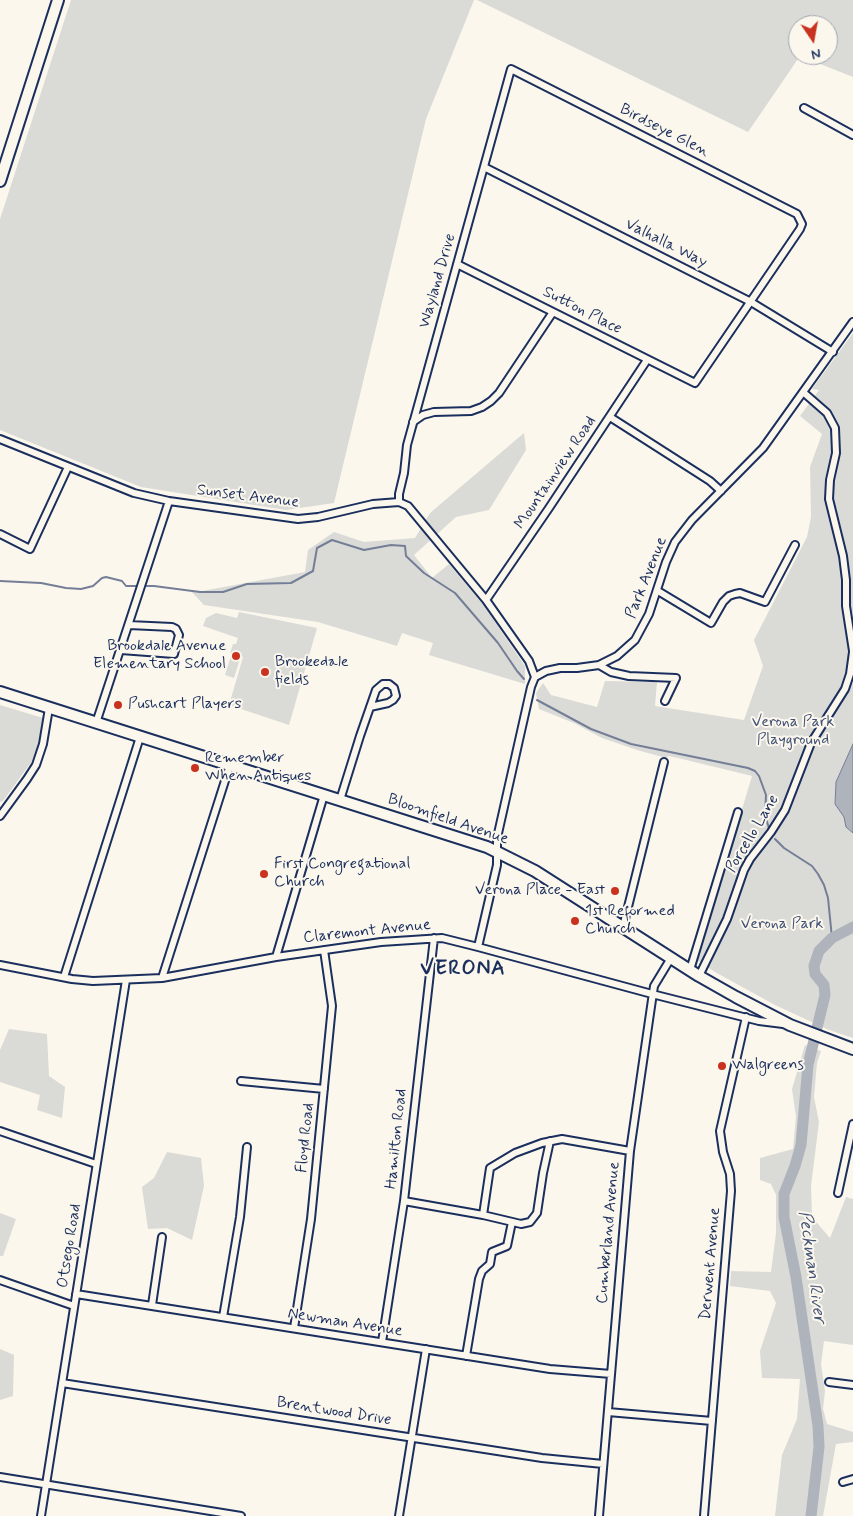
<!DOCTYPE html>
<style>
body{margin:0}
#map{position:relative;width:853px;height:1516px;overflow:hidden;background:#fbf7ec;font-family:Mynerve,sans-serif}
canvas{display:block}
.north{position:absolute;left:788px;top:15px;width:50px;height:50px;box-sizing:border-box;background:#fbf7ec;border:1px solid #a1a7b3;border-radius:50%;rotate:168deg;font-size:14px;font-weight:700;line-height:20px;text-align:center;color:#1b2f5e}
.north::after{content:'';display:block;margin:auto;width:18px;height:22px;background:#c8321e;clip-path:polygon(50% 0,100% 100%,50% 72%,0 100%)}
</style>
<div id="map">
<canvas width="853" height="1516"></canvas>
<div class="north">N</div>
</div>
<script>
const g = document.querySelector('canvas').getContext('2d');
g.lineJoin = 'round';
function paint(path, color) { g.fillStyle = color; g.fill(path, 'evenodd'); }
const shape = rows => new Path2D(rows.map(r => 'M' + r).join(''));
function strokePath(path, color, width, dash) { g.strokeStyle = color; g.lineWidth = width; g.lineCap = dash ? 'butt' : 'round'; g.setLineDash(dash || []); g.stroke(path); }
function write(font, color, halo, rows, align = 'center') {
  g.font = font + ' Mynerve,sans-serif'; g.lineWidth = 4; g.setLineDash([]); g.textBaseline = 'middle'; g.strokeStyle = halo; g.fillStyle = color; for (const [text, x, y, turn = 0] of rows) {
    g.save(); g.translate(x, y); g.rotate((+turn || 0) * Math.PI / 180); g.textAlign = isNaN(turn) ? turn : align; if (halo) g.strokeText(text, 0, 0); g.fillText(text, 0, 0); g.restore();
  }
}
const green = shape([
 [71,0,474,0,426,119,334,503,286,510,141,487,0,430,0,219],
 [477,0,853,0,853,77,800,56,748,132],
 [798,25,828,25,828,55,798,55],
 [853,333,853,744,836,782,835,803,844,817,846,827,853,833,853,1038,829,1030,775,1005,715,972,697,960,752,776,678,758,669,756,666,758,637,750,602,738,574,723,539,709,536,693,543,683,551,695,597,707,605,681,657,682,655,706,744,720,763,666,754,640,807,537,811,517,810,467,822,434,800,416,819,390,812,389],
 [524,433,526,450,489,510,456,517,414,555,432,578,449,564,484,606,525,666,525,684,429,655,433,643,402,633,397,646,318,622,204,605,190,590,202,591,305,572,308,550,334,532,364,542,415,538,430,513],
 [239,612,317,628,289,725,229,705,243,657,230,653,233,644,236,644,238,638,203,626,206,618,216,613,237,618],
 [231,656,240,659,234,678,225,675],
 [0,705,43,718,38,747,32,761,3,801,0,802],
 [9,1029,47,1034,49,1076,65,1087,62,1118,37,1110,40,1095,0,1082,0,1050],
 [805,1045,821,1051,817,1063,814,1097,819,1122,811,1186,812,1217,830,1238,846,1197,853,1199,853,1345,824,1341,821,1364,825,1391,823,1409,827,1424,853,1432,853,1442,836,1444,823,1516,775,1516,782,1455,797,1419,800,1379,762,1378,760,1351,776,1303,770,1291,730,1286,731,1271,771,1272,776,1233,776,1195,771,1184,760,1180,760,1158,793,1149,796,1117,792,1089],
 [167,1152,201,1158,204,1186,192,1240,167,1228,148,1229,142,1187,154,1178],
 [0,1213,16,1219,3,1256,0,1256],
 [0,1349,14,1355,13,1396,0,1400]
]);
const water = shape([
 [853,744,853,833,846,827,844,817,835,804,836,782,853,744]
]);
const stream = shape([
 [0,581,41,583,66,588,81,589,93,586,102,578,106,577,122,581,126,586,154,586,200,592,223,592,247,584,291,583,313,571,317,548,332,540,364,550,391,545,405,546,406,556,424,573,455,593,498,643,517,671,524,679],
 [537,700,591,729,631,744,748,768,755,771,759,776,766,795,765,816,769,828],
 [775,839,784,848,812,866,818,874,824,885,828,898,832,938]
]);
const river = shape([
 [811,1516,819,1447,818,1426,796,1277,784,1217,784,1194,795,1166,801,1145,808,1065,825,995,824,985,815,974,814,966,819,951,832,938,853,927]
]);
const minor = shape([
 [804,108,853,135],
 [484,167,751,302,833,352],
 [803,392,827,413,835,428,836,453,830,480,829,499,843,556,846,580,846,606,853,651],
 [610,417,710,481,721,491],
 [413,422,423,415,434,412,471,411,482,407,491,401,499,393,553,312],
 [0,439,134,493,169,501,298,519,318,517,373,504,399,502,408,506,486,600,529,661,535,677],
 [399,502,399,494,404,473,407,445,511,69,797,214,802,224,800,229,695,383,457,264],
 [0,534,30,549,68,467],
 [658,591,711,623,723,602,729,596,735,594,740,593,765,602,795,545],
 [486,600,549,508,647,360],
 [121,650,174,654,179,635,176,629,172,627,129,625],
 [599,665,611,672,629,676,676,678,665,701],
 [96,723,169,501],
 [340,800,360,736,376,690,383,684,389,684,394,688,396,696,393,700,388,703,370,707],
 [0,816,27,779,36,765,43,744,49,708],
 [623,927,664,762],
 [478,947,497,865,497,838,531,687,535,677,546,671,560,668,577,668,599,665,617,656,635,640,649,614,666,562,675,542,692,520,763,448,853,322],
 [276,957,324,795],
 [0,965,72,979,93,981,162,978,276,957,381,942,442,938,478,947,652,994,759,1021,783,1024],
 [690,970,738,812],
 [699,976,727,919,744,870,750,859,771,832,785,810,811,743,845,689,850,674,853,652],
 [64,977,140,737],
 [162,978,230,765],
 [241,1081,324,1089],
 [0,1131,96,1164],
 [838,1193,853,1124],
 [404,1201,483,1215,521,1224,530,1222,537,1213,543,1173,550,1141],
 [483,1215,490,1168,515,1153,542,1143,562,1139,630,1151],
 [0,1280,74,1306],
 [76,1294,550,1369,611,1374],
 [152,1305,162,1237],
 [223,1317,240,1217,247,1147],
 [294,1328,311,1219,332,1006,324,950],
 [382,1342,404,1201,434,938],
 [466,1356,479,1279,482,1271,490,1264,492,1252,507,1246,512,1222],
 [829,1382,853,1385],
 [62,1383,542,1458,603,1464],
 [608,1412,712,1421],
 [0,1477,241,1516],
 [843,1482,853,1479],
 [41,1516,126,980],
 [399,1516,426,1349],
 [599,1516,630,1151,654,986,671,958],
 [704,1516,731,1191,730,1174,723,1152,720,1131,746,1017]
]);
const primary = shape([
 [0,181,58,0],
 [0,692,487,847,535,871,699,976,736,997,790,1025,853,1049]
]);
const markers = [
 [236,656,5,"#c8321e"],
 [265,672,5,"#c8321e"],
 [118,705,5,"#c8321e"],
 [195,768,5,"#c8321e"],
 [264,874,5,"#c8321e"],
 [615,891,5,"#c8321e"],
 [575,921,5,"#c8321e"],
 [722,1066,5,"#c8321e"]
];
const streetNames = [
 ["Birdseye Glen",664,131,27],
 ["Valhalla Way",666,244,27],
 ["Wayland Drive",438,281,-74],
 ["Sutton Place",582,311,27],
 ["Mountainview Road",556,473,-56],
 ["Sunset Avenue",248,497,7],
 ["Park Avenue",647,578,-68],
 ["Bloomfield Avenue",448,820,19],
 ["Porcello Lane",753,834,-59],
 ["Claremont Avenue",367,932,-6],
 ["Floyd Road",306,1138,-84],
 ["Hamilton Road",397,1139,-84],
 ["Cumberland Avenue",609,1233,-85],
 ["Otsego Road",70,1246,-81],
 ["Derwent Avenue",711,1264,-85],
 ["Newman Avenue",345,1323,9],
 ["Brentwood Drive",334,1412,9]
];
const poiNames = [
 ["Brookdale Avenue",226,647,"right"],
 ["Elementary School",226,665,"right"],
 ["Brookedale",275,663],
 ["fields",275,681],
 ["Pushcart Players",128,705],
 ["Remember",205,759],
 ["When Antiques",205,777],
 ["First Congregational",274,865],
 ["Church",274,883],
 ["Verona Place - East",605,891,"right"],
 ["1st Reformed",585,912],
 ["Church",585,930],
 ["Walgreens",732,1066]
];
const parkNames = [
 ["Verona Park",793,723],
 ["Playground",793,741],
 ["Verona Park",782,925]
];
const waterNames = [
 ["Peckman River",811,1267,82]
];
const districtNames = [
 ["VERONA",463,970]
];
paint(green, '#dadad7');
paint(water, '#afb3bb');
strokePath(water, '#747e96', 1);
strokePath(stream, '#747e96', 2);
strokePath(river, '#afb3bb', 11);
strokePath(minor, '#1b2f5e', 10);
strokePath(primary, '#1b2f5e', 14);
strokePath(minor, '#fbf7ec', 6);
strokePath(primary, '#fbf7ec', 10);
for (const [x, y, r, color] of markers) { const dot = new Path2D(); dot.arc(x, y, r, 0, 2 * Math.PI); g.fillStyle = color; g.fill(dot); strokePath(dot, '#fbf7ec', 2); }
write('16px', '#1b2f5e', '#fbf7ec', streetNames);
write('16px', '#1b2f5e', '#fbf7ec', poiNames, 'left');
write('16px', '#415176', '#fbf7ec', parkNames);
write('italic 18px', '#47577a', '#fbf7ec', waterNames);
g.letterSpacing = '1px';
write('bold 21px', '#1b2f5e', '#fbf7ec', districtNames);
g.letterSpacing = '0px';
</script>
